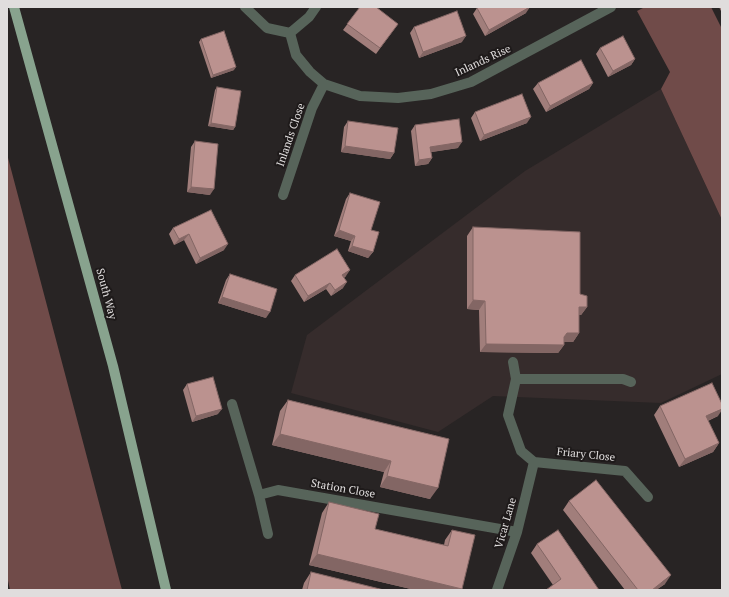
<!DOCTYPE html>
<style>
body{margin:0}
#map{position:relative;width:729px;height:597px;overflow:hidden;background:#282424;font-family:"PT Serif",serif}
canvas{display:block}
.frame{position:absolute;inset:0;border:8px solid #e0dddd;pointer-events:none}
</style>
<div id="map">
<canvas width="729" height="597"></canvas>
<div class="frame"></div>
</div>
<script>
const g = document.querySelector('canvas').getContext('2d');
g.lineJoin = 'round';
function paint(path, color) { g.fillStyle = color; g.fill(path, 'evenodd'); }
const shape = rows => new Path2D(rows.map(r => 'M' + r).join(''));
function strokePath(path, color, width, dash) { g.strokeStyle = color; g.lineWidth = width; g.lineCap = dash ? 'butt' : 'round'; g.setLineDash(dash || []); g.stroke(path); }
function write(font, color, halo, rows, align = 'center') {
  g.font = font + ' "PT Serif",serif'; g.lineWidth = 4; g.setLineDash([]); g.textBaseline = 'middle'; g.strokeStyle = halo; g.fillStyle = color; for (const [text, x, y, turn = 0] of rows) {
    g.save(); g.translate(x, y); g.rotate((+turn || 0) * Math.PI / 180); g.textAlign = isNaN(turn) ? turn : align; if (halo) g.strokeText(text, 0, 0); g.fillText(text, 0, 0); g.restore();
  }
}
const built = shape([
 [661,89,722,220,722,374,661,403,493,396,438,432,291,393,307,335,525,171]
]);
const forest = shape([
 [645,7,711,7,722,29,722,220,661,89,670,72,637,11],
 [7,154,122,590,10,590,7,576]
]);
const street = shape([
 [245,7,267,28,290,33],
 [290,33,296,55,310,72,324,84,360,96,398,98,431,94,471,82,611,7],
 [290,33,309,17,316,7],
 [283,195,312,108,324,84],
 [513,362,516,379,508,415,521,451,534,462],
 [516,379,623,379,631,382],
 [232,404,259,495,278,490,517,532],
 [534,462,625,471,648,497],
 [259,495,268,534],
 [497,590,517,532,534,462]
]);
const primary = shape([
 [14,7,113,366,166,590]
]);
const wall = shape([
 [360,7,398,24,376,54,343,30],
 [719,7,722,7,722,13],
 [477,8,526,13,485,36,473,14],
 [414,27,462,42,419,58,410,33],
 [201,39,234,70,211,78,199,42],
 [600,48,635,59,631,65,608,77,596,54],
 [538,83,593,83,589,89,546,112,533,89],
 [217,87,235,127,233,130,208,126,215,90],
 [475,112,527,123,480,141,471,118],
 [348,121,394,153,390,159,341,152,344,127],
 [415,125,458,148,431,152,432,158,428,164,415,166,411,131],
 [195,141,210,195,187,192,191,147],
 [350,193,371,230,373,252,368,258,348,251,351,241,334,236,346,199],
 [211,210,224,250,196,264,184,240,174,245,169,234,173,228],
 [473,227,580,294,587,307,581,315,579,315,579,333,573,342,564,342,564,345,558,353,480,352,479,310,467,309,467,236],
 [230,274,266,318,218,303,226,280],
 [295,275,346,276,344,278,343,288,331,296,326,289,304,302,291,281],
 [187,384,218,414,192,422,183,390],
 [288,400,449,439,430,499,380,487,384,472,272,445,280,411],
 [660,406,718,416,708,421,719,443,713,452,679,467,654,415],
 [569,501,665,584,656,590,625,590,563,510],
 [329,502,375,529,444,545,445,540,452,530,462,589,461,590,415,590,309,565,322,513],
 [537,544,599,590,553,585,531,553],
 [311,572,384,590,302,590,304,583]
]);
const shadedWall = shape([
 [530,7,526,13,485,36,489,30],
 [466,36,462,42,419,58,423,52],
 [635,59,631,65,608,77,613,71],
 [236,67,234,70,211,78,213,75],
 [593,83,589,89,546,112,550,106],
 [531,117,527,123,480,141,484,135],
 [211,123,235,127,233,130,208,126],
 [462,142,458,148,426,153,430,147],
 [345,146,394,153,390,159,341,152],
 [432,158,428,164,415,166,419,160],
 [191,187,214,189,210,195,187,192],
 [339,230,355,236,351,241,334,236],
 [189,234,184,240,174,245,179,239],
 [228,244,224,250,196,264,200,258],
 [352,246,373,252,368,258,348,251],
 [350,270,346,276,338,281,342,275],
 [347,282,343,288,331,296,335,290],
 [330,283,326,289,304,302,308,296],
 [222,297,270,312,266,318,218,303],
 [473,300,485,301,479,310,467,309],
 [579,307,587,307,581,315,573,315],
 [567,333,579,333,573,342,562,342,564,345,558,353,480,352,486,344,564,337],
 [222,409,218,414,192,422,196,416],
 [722,409,722,410,718,416,700,424,706,416],
 [280,434,391,461,384,472,272,445],
 [719,443,713,452,679,467,685,459],
 [387,476,438,488,430,499,380,487],
 [317,554,462,589,461,590,415,590,309,565],
 [671,575,665,584,656,590,652,590]
]);
const building = shape([
 [360,7,376,7,398,24,380,48,347,24,360,7],
 [479,7,530,7,489,30,477,8,479,7],
 [457,11,466,36,423,52,414,27,457,11],
 [224,31,236,67,213,75,201,39,224,31],
 [623,36,635,59,613,71,600,48,623,36],
 [581,60,593,83,550,106,538,83,581,60],
 [217,87,241,91,235,127,211,123,217,87],
 [522,94,531,117,484,135,475,112,522,94],
 [459,119,462,142,430,147,432,158,419,160,415,125,459,119],
 [348,121,398,128,394,153,345,146,348,121],
 [195,141,218,144,214,189,191,187,195,141],
 [350,193,380,202,371,230,379,232,373,252,352,246,355,236,339,230,350,193],
 [211,210,228,244,200,258,189,234,179,239,173,228,211,210],
 [473,227,580,232,580,294,587,296,587,307,579,307,579,333,567,333,564,337,564,345,486,344,485,301,473,300,473,227],
 [337,249,350,270,342,275,347,282,335,290,330,283,308,296,295,275,337,249],
 [230,274,277,289,270,312,222,297,230,274],
 [213,377,222,409,196,416,187,384,213,377],
 [712,383,722,404,722,409,706,416,719,443,685,459,660,406,712,383],
 [288,400,449,439,438,488,387,476,391,461,280,434,288,400],
 [596,480,671,575,652,590,638,590,569,501,596,480],
 [329,502,379,514,375,529,448,546,452,530,475,535,462,589,317,554,329,502],
 [558,530,599,590,546,590,561,579,537,544,558,530],
 [311,572,384,590,307,590,311,572]
]);
const streetNames = [
 ["Inlands Rise",483,61,-25],
 ["Inlands Close",291,135,-71],
 ["South Way",106,294,75],
 ["Friary Close",586,455,6],
 ["Station Close",343,489,10],
 ["Vicar Lane",506,523,-74]
];
paint(built, '#362c2c');
paint(forest, '#704b49');
strokePath(street, '#57645a', 10);
strokePath(primary, '#88a38e', 10);
paint(wall, '#a17e7b');
paint(shadedWall, '#836664');
paint(building, '#bb928f');
strokePath(building, '#836664', 1);
write('11px', '#e0dddd', '#1e1a1a', streetNames);
</script>
